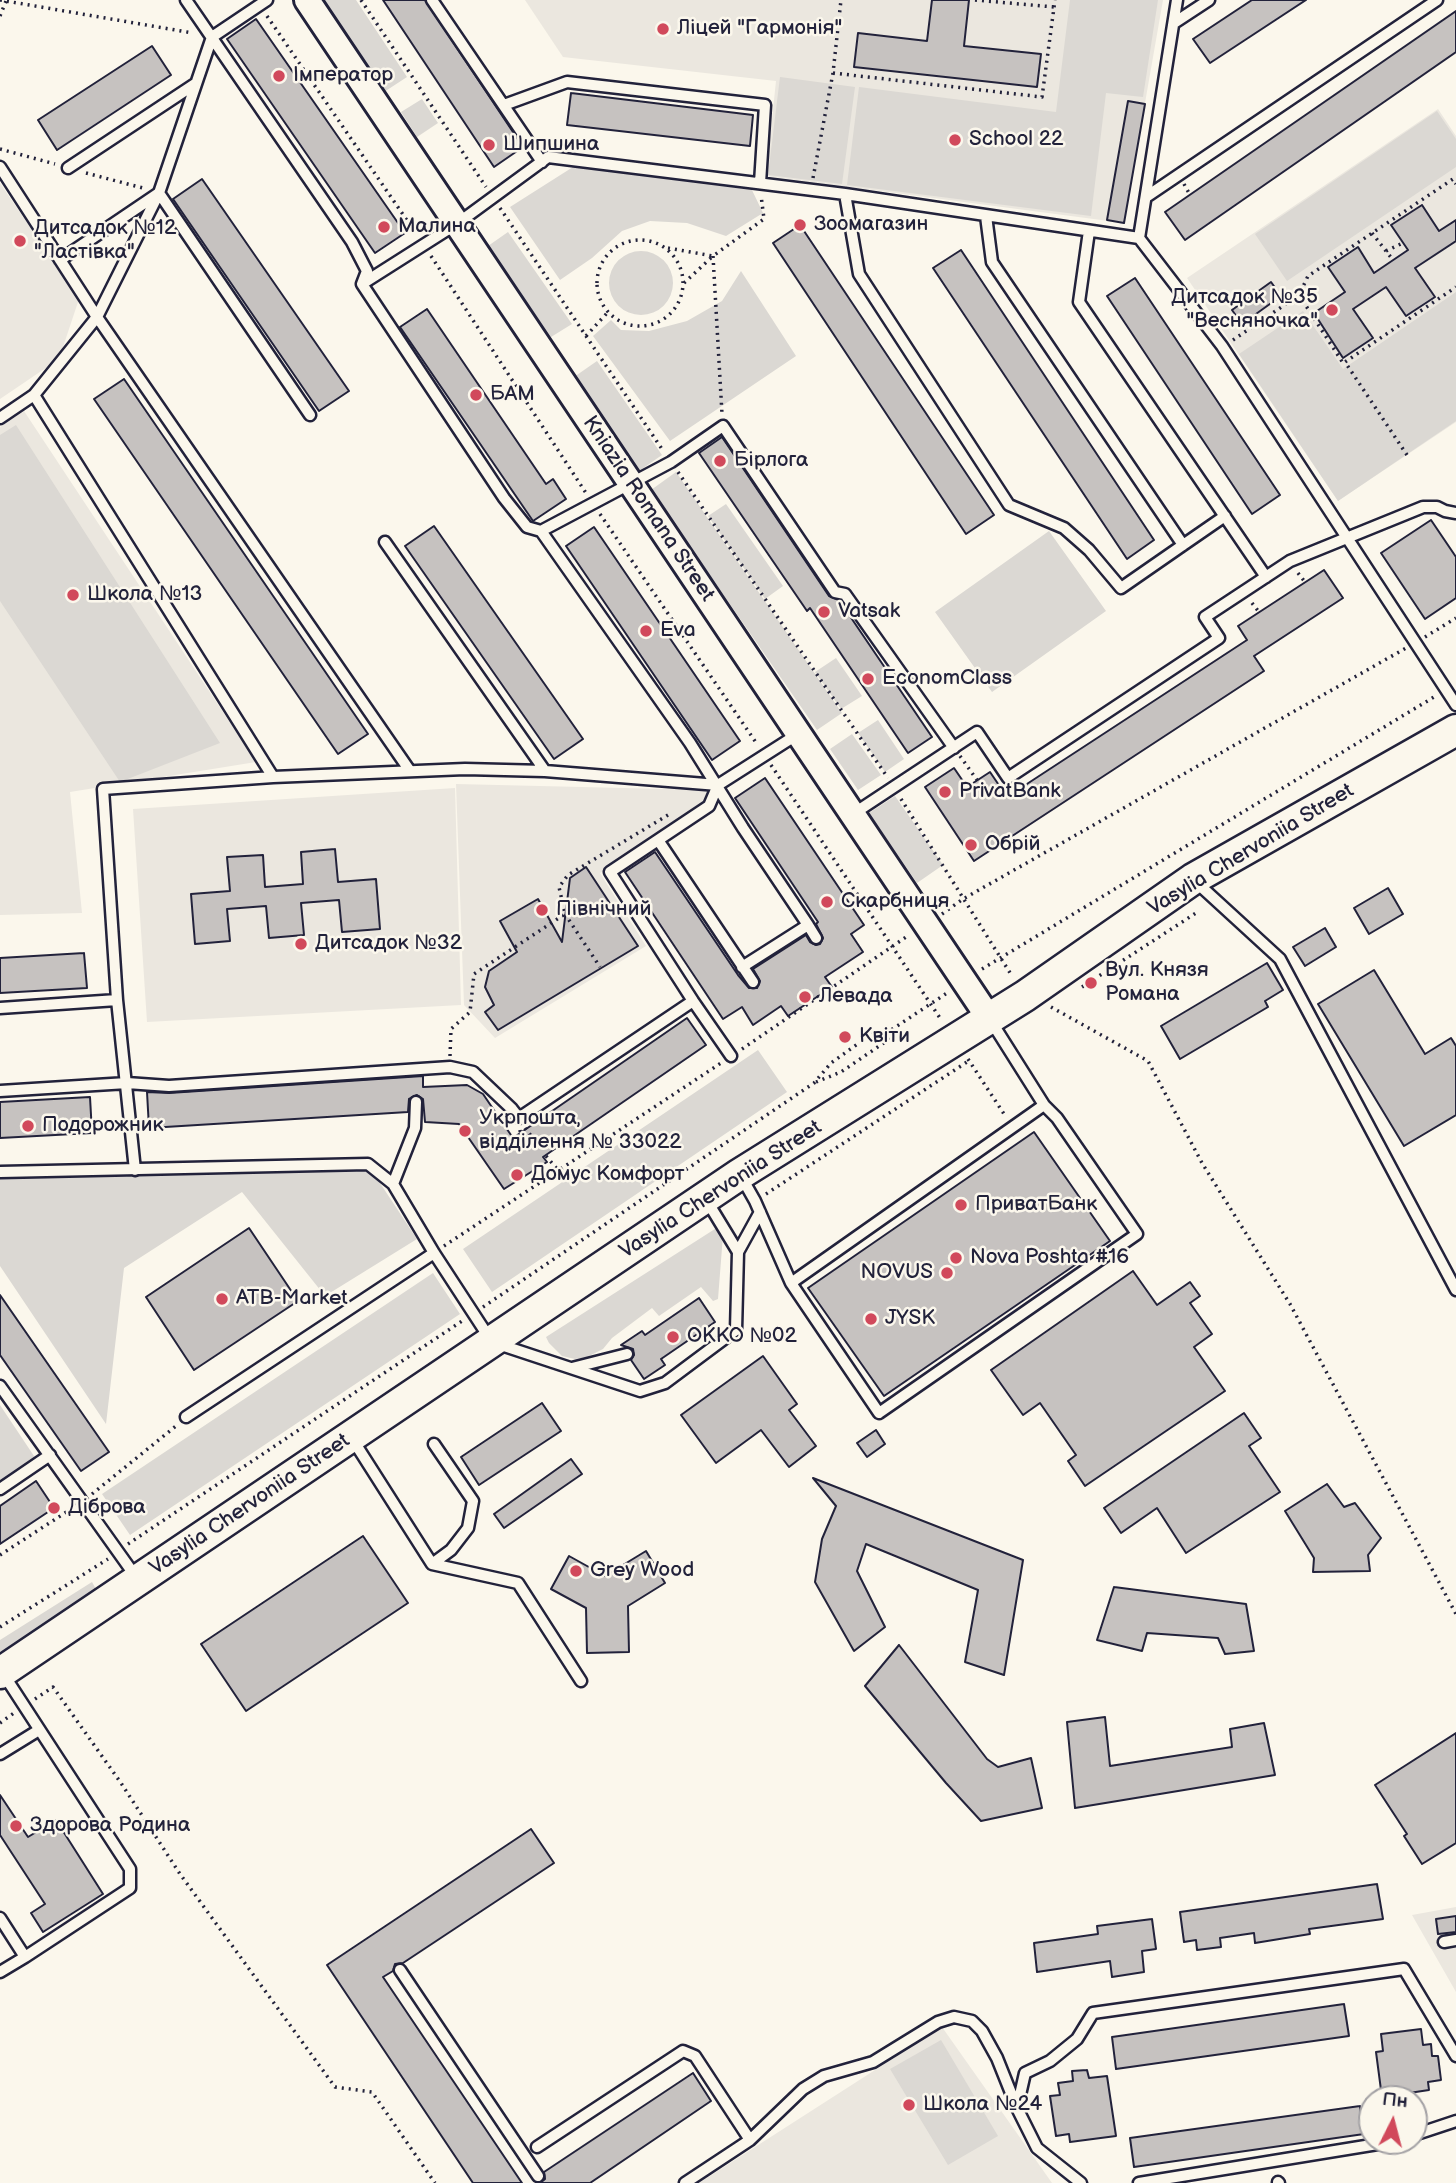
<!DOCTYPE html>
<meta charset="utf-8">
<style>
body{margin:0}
#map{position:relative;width:1456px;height:2183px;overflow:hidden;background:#fbf7ec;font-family:"Balsamiq Sans",sans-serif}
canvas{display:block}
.north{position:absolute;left:1358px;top:2085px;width:70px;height:70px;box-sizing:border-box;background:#fbf7ec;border:2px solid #a4a2a5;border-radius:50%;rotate:6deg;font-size:19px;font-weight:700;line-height:28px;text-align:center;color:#22223b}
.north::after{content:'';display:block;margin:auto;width:24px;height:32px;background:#d1495b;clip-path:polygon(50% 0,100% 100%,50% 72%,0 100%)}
</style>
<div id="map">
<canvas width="1456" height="2183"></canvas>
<div class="north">Пн</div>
</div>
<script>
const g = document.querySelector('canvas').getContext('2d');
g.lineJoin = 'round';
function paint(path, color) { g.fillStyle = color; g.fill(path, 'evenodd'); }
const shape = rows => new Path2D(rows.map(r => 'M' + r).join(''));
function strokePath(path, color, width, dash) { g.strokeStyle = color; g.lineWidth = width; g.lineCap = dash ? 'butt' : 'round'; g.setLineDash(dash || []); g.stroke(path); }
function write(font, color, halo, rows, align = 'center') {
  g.font = font + ' "Balsamiq Sans",sans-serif'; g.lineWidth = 5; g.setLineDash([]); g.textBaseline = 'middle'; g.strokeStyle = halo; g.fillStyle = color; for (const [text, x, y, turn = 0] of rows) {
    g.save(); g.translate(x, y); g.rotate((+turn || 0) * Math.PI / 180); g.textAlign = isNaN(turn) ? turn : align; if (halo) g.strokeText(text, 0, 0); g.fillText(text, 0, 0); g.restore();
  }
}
const built = shape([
 [525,0,1163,0,1124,223,766,176,776,81,563,57],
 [1438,109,1456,136,1456,422,1338,501,1187,278],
 [0,183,79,299,59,359,0,399],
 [24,411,256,762,70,792,82,913,0,915,0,427],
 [456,784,707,790,713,798,600,873,646,946,495,1038,464,1005],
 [455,788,461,1005,147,1022,133,809],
 [1456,1907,1456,1992,1412,1915],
 [942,2027,1052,2183,699,2183]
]);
const green = shape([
 [323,0,356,0,407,77,384,92],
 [1070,0,1158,0,1143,97,1106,93,1091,216,847,185,859,87,1056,112],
 [780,77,855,87,842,184,768,175],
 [422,99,438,123,417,137,401,112],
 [1437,111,1456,139,1456,167,1287,281,1255,234],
 [573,167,751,188,763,213,726,236,687,223,650,221,622,231,592,258,560,280,510,207],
 [508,232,572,324,551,337,488,246],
 '609 283a32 32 0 1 1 64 0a32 32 0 1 1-64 0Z',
 [741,271,796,356,670,441,593,336,611,320,621,330,649,331,687,321,722,301],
 [1456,292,1456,421,1338,501,1239,354,1303,311,1343,369],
 [597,361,662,455,639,471,574,377],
 [16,425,220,743,120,782,0,601,0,435],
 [676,472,842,713,817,730,651,490],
 [726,504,783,586,765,599,708,516],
 [1049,531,1106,611,992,692,935,612],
 [836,658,862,696,841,709,815,672],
 [878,720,904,759,885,772,858,733],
 [852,734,881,775,858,790,830,749],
 [895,796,943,865,917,883,869,813],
 [758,1050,787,1092,492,1292,463,1249],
 [370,1168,417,1239,325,1296,242,1192,124,1268,106,1424,0,1266,0,1176],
 [718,1227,723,1235,718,1299,713,1301,701,1287,659,1316,652,1308,612,1338,603,1349,587,1357,575,1359,562,1356,549,1343,546,1337],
 [433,1273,460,1314,130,1535,102,1494],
 [0,1405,36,1459,0,1483],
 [92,1582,97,1591,0,1652,0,1640],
 [941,2040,998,2136,948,2165,890,2069]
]);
const building = shape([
 [383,0,425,0,523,147,494,167,383,0],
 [932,0,969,0,964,46,1041,54,1037,87,854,67,858,33,927,41,932,0],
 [1252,0,1306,0,1210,63,1193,39,1252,0],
 [1456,11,1456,52,1185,240,1165,212,1456,11],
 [256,19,405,233,375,253,227,39,256,19],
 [152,46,171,75,57,150,38,120,152,46],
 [571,93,753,115,750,146,567,125,571,93],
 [1128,101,1145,104,1124,223,1107,220,1128,101],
 [202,179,349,391,319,411,173,199,202,179],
 [1422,205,1439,231,1456,220,1456,241,1415,268,1435,297,1406,316,1386,287,1353,309,1373,338,1343,358,1314,313,1345,292,1328,267,1358,247,1374,273,1408,250,1391,225,1422,205],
 [800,225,994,515,966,534,773,243,800,225],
 [961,250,1154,540,1127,559,933,268,961,250],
 [1135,278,1280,495,1252,514,1107,296,1135,278],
 [1271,282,1281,296,1242,324,1232,310,1271,282],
 [427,309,546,484,553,479,566,499,533,521,400,327,427,309],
 [124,379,368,734,338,754,94,399,124,379],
 [722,437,829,596,839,600,932,737,908,753,810,608,807,611,699,453,722,437],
 [1431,520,1456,557,1456,598,1425,619,1381,553,1431,520],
 [434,526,583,739,554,759,405,546,434,526],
 [594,527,740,741,712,760,566,546,594,527],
 [1324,570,1343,598,1254,656,1264,671,974,861,925,787,954,768,967,787,990,772,1007,797,1247,640,1238,626,1324,570],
 [765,778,864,925,851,934,863,952,825,977,832,987,788,1016,781,1006,753,1025,742,1007,723,1019,625,872,655,852,738,975,749,988,757,988,760,981,753,969,806,935,810,942,816,945,820,944,823,938,816,924,818,922,735,798,765,778],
 [335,849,338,882,376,879,380,929,342,932,339,900,301,903,304,935,269,938,266,906,227,909,230,941,195,944,191,894,230,891,227,857,263,855,265,887,303,884,301,852,335,849],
 [586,867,638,946,498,1030,485,1012,494,1005,485,987,489,971,517,952,500,921,538,899,562,942,570,878,586,867],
 [1388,888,1403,914,1369,934,1354,908,1388,888],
 [1325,928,1336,947,1305,966,1293,947,1325,928],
 [84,953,87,988,0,993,0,958,84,953],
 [1267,963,1283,990,1265,1001,1268,1007,1180,1059,1161,1026,1267,963],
 [1374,970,1425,1054,1451,1038,1456,1046,1456,1115,1404,1146,1318,1004,1374,970],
 [687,1018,706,1045,543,1157,547,1162,504,1189,459,1124,425,1122,423,1099,417,1095,409,1099,408,1112,149,1128,147,1092,169,1093,423,1076,423,1087,467,1085,483,1094,513,1138,687,1018],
 [90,1097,92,1133,0,1138,0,1102,90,1097],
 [1034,1132,1110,1241,884,1396,808,1288,1034,1132],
 [249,1228,298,1301,194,1370,146,1297,249,1228],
 [1133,1271,1157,1305,1190,1282,1200,1296,1190,1303,1212,1334,1194,1347,1225,1391,1085,1486,1068,1461,1076,1455,1040,1403,1023,1415,991,1370,1133,1271],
 [0,1295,109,1452,81,1471,0,1355,0,1295],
 [699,1298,715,1322,661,1359,665,1365,644,1379,631,1360,634,1355,633,1349,621,1345,642,1331,645,1335,699,1298],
 [763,1356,797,1404,789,1410,816,1446,789,1467,761,1430,716,1463,681,1415,763,1356],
 [542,1403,561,1431,479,1485,461,1457,542,1403],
 [1244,1413,1261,1438,1249,1446,1280,1492,1186,1553,1157,1508,1121,1533,1104,1508,1244,1413],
 [876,1430,885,1444,867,1457,857,1443,876,1430],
 [571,1459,582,1474,504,1528,494,1514,571,1459],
 [813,1478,1023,1560,1004,1675,965,1662,978,1590,866,1544,857,1571,885,1627,854,1651,815,1582,822,1539,836,1506,813,1478],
 [36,1481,54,1508,0,1544,0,1506,36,1481],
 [1327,1484,1344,1507,1355,1503,1381,1538,1368,1555,1370,1571,1313,1572,1314,1558,1285,1511,1327,1484],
 [363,1536,408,1603,246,1711,201,1644,363,1536],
 [646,1551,665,1583,628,1606,629,1652,587,1653,586,1608,551,1589,569,1556,605,1576,646,1551],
 [1114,1587,1246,1604,1254,1651,1225,1654,1218,1638,1147,1633,1142,1651,1097,1640,1114,1587],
 [899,1645,987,1759,998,1767,1031,1758,1042,1808,981,1821,946,1783,865,1686,899,1645],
 [1105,1717,1110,1766,1232,1747,1230,1729,1264,1723,1275,1775,1075,1808,1067,1722,1105,1717],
 [1456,1733,1456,1843,1422,1864,1404,1836,1407,1834,1375,1785,1456,1733],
 [0,1795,28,1837,56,1820,103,1894,43,1932,31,1913,45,1904,0,1835,0,1795],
 [531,1829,554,1863,403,1963,395,1964,393,1971,383,1977,522,2183,473,2183,327,1965,531,1829],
 [1377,1884,1383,1919,1309,1929,1310,1934,1255,1943,1254,1933,1220,1938,1221,1947,1197,1950,1196,1940,1184,1942,1180,1912,1377,1884],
 [1456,1916,1456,1932,1438,1934,1436,1919,1456,1916],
 [1152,1919,1156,1949,1142,1951,1144,1972,1112,1977,1110,1961,1037,1972,1034,1943,1098,1934,1097,1926,1152,1919],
 [1344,2004,1349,2036,1116,2069,1112,2037,1344,2004],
 [1421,2029,1423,2045,1431,2044,1432,2056,1438,2056,1441,2080,1428,2082,1429,2090,1389,2096,1388,2089,1381,2090,1376,2052,1383,2051,1381,2034,1421,2029],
 [1087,2070,1089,2078,1107,2076,1116,2136,1070,2142,1069,2134,1056,2136,1050,2096,1060,2095,1058,2083,1073,2081,1072,2071,1087,2070],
 [693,2073,711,2101,590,2183,540,2183,545,2179,544,2172,693,2073],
 [1360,2106,1364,2134,1134,2167,1130,2138,1360,2106]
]);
const path = shape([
 [0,0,193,33],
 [361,0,486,187],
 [975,0,1054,7],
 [0,16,6,1],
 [267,16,417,235],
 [833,73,1042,97,1055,0],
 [0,149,55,164],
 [86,173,143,188],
 [813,178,833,73,841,0],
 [1184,184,1190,195],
 [500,208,664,452],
 [1372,233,1393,260],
 '597 283a43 43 0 1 1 86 0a43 43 0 1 1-86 0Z',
 [668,248,713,256,764,219,761,195],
 [1386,251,1403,243],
 [431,256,586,493],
 [713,256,722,414],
 [684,283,713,256],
 [1299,295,1343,363,1345,362],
 [586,336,608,312],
 [1233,340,1299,295,1308,276,1453,179,1456,184],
 [1407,455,1345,362,1456,287],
 [678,472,888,778],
 [600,514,757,744],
 [1298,573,1305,582],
 [1252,603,1259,612],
 [1425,637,1456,618],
 [960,756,977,780],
 [771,765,942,1021],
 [901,799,1012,976],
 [565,914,600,967],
 [942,914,963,899,1406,648],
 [982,969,1434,697],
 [1082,987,1196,913],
 [1051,1007,1148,1061,1202,1163,1290,1304,1456,1614],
 [742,1049,909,935],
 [450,1056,451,1029,470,1012,474,974,565,914,559,887,568,875,668,815],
 [968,1059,1006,1117],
 [816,1082,841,1072,888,1040,888,1032],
 [525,1128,532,1137],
 [520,1130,522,1144],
 [546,1156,558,1170],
 [766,1194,970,1060],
 [444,1246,721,1063],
 [483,1307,814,1083,831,1063,866,1038,876,1032,888,1032,947,993],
 [92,1494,176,1426],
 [128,1544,462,1321],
 [0,1555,71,1509],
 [0,1627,108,1559],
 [35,1699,53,1687,121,1783,180,1874,335,2087,372,2092,435,2183],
 [0,1723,14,1713]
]);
const service = shape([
 [186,0,352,242,367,271,362,284],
 [267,0,212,37,159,193,97,317,410,771],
 [432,0,542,162],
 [1174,23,1209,0],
 [504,105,567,82,765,105,760,183],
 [0,167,97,317,34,395],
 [68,168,195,84],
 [159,193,310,415],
 [845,194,859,274,1009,505,1064,528,1089,550,1121,588,1183,545],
 [1146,197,1437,0],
 [986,216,992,262,1183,545,1225,516],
 [1089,231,1079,302,1266,577],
 [1139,238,1177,0],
 [60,260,159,193],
 [0,418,34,395,273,777,465,769,545,771,718,785,798,734],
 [541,531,527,527,504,498,362,284,458,223,548,157,845,194,1139,238,1222,346,1456,705],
 [385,542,545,771],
 [718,785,709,806,610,872,693,1001,731,1056],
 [853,814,977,732,1008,778,1219,638,1205,617,1290,561,1423,507,1437,507,1445,511,1456,513],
 [658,840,753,982],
 [1196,882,1280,959,1456,1290],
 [808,925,816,938],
 [742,967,808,925,743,828,690,743,541,531,671,462,723,426,835,592,845,594,954,748],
 [0,1008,117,1000],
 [0,1091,127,1083,169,1086,450,1067,473,1072,512,1109,519,1118,693,1001],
 [135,1170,117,1000,103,789,273,777],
 [0,1172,368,1164,393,1184,434,1253,492,1342,640,1391,665,1383,736,1330,738,1252,760,1212],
 [742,1178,755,1201,791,1283,1044,1105],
 [393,1184,415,1128,416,1102],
 [707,1201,738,1252],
 [791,1283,879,1413,1137,1234,1057,1118,1044,1105,991,1021],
 [572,1368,627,1354],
 [0,1386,136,1577],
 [186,1417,434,1253],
 [353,1440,432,1564,451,1550,468,1528,473,1501,434,1444],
 [0,1489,50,1455],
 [432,1564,518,1583,581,1681],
 [0,1754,39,1730],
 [0,1918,25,1957,130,1888,130,1869,4,1675],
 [1444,1942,1456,1940],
 [400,1970,538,2176],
 [0,1972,25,1957],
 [1414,2135,1456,2121],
 [537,2147,683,2051,695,2056,750,2140,803,2089,824,2076,873,2062,938,2022,954,2017,972,2021,982,2031,997,2058,1017,2108],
 [1278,2182,1279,2183],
 [685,2183,750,2140],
 [1081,2183,1037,2148,1017,2108,1025,2073,1050,2061,1077,2039,1093,2013,1404,1969,1456,2056],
 [1139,2183,1396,2141]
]);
const tertiary = shape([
 [307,0,989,1018]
]);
const primary = shape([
 [0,1673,740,1174,1025,996,1193,879,1456,730]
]);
const markers = [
 [663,29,7,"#d1495b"],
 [279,76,7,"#d1495b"],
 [955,140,7,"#d1495b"],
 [489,145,7,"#d1495b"],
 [800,225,7,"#d1495b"],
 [384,227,7,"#d1495b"],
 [20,241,7,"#d1495b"],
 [1332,310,7,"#d1495b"],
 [476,395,7,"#d1495b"],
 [720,461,7,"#d1495b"],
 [73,595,7,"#d1495b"],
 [824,612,7,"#d1495b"],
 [646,631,7,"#d1495b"],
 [868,679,7,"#d1495b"],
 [945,792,7,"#d1495b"],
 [971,845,7,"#d1495b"],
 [827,902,7,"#d1495b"],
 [542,910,7,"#d1495b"],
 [301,944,7,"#d1495b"],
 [1091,983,7,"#d1495b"],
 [805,997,7,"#d1495b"],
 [845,1037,7,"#d1495b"],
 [28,1126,7,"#d1495b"],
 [465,1131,7,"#d1495b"],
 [517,1175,7,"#d1495b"],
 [961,1205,7,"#d1495b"],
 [956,1258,7,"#d1495b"],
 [947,1273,7,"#d1495b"],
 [222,1299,7,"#d1495b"],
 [871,1319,7,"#d1495b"],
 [673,1337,7,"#d1495b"],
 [54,1508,7,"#d1495b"],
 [576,1571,7,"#d1495b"],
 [16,1826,7,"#d1495b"],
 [909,2105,7,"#d1495b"]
];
const poiNames = [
 ["Ліцей \"Гармонія\"",677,29],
 ["Імператор",293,76],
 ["School 22",969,140],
 ["Шипшина",503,145],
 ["Зоомагазин",814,225],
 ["Малина",398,227],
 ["Дитсадок №12",34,229],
 ["\"Ластівка\"",34,253],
 ["Дитсадок №35",1318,298,"right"],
 ["\"Весняночка\"",1318,322,"right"],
 ["БАМ",490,395],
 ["Бірлога",734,461],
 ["Школа №13",87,595],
 ["Vatsak",838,612],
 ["Eva",660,631],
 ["EconomClass",882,679],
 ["PrivatBank",959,792],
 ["Обрій",985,845],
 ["Скарбниця",841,902],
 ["Північний",556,910],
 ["Дитсадок №32",315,944],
 ["Вул. Князя",1105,971],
 ["Романа",1105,995],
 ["Левада",819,997],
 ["Квiти",859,1037],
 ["Укрпошта,",479,1119],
 ["відділення № 33022",479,1143],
 ["Подорожник",42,1126],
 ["Домус Комфорт",531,1175],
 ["ПриватБанк",975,1205],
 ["Nova Poshta #16",970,1258],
 ["NOVUS",933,1273,"right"],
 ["ATB-Market",236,1299],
 ["JYSK",885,1319],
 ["ОККО №02",687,1337],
 ["Діброва",68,1508],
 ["Grey Wood",590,1571],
 ["Здорова Родина",30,1826],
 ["Школа №24",923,2105]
];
const streetNames = [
 ["Kniazia Romana Street",648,509,56],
 ["Vasylia Chervoniia Street",1251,850,-31],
 ["Vasylia Chervoniia Street",721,1190,-33],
 ["Vasylia Chervoniia Street",250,1505,-34]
];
paint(built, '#ebe7df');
paint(green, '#dbd8d3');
paint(building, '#c6c2c0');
strokePath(building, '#22223b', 2);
strokePath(service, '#22223b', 15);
strokePath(tertiary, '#22223b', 30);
strokePath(primary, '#22223b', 35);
strokePath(path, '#22223b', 3.5, [2, 5]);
strokePath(service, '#fbf7ec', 10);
strokePath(tertiary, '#fbf7ec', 24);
strokePath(primary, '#fbf7ec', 30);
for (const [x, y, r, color] of markers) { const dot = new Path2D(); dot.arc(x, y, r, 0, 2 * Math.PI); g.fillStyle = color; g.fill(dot); strokePath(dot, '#fbf7ec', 2.5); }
write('21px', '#22223b', '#fbf7ec', poiNames, 'left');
write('21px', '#22223b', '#fbf7ec', streetNames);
</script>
